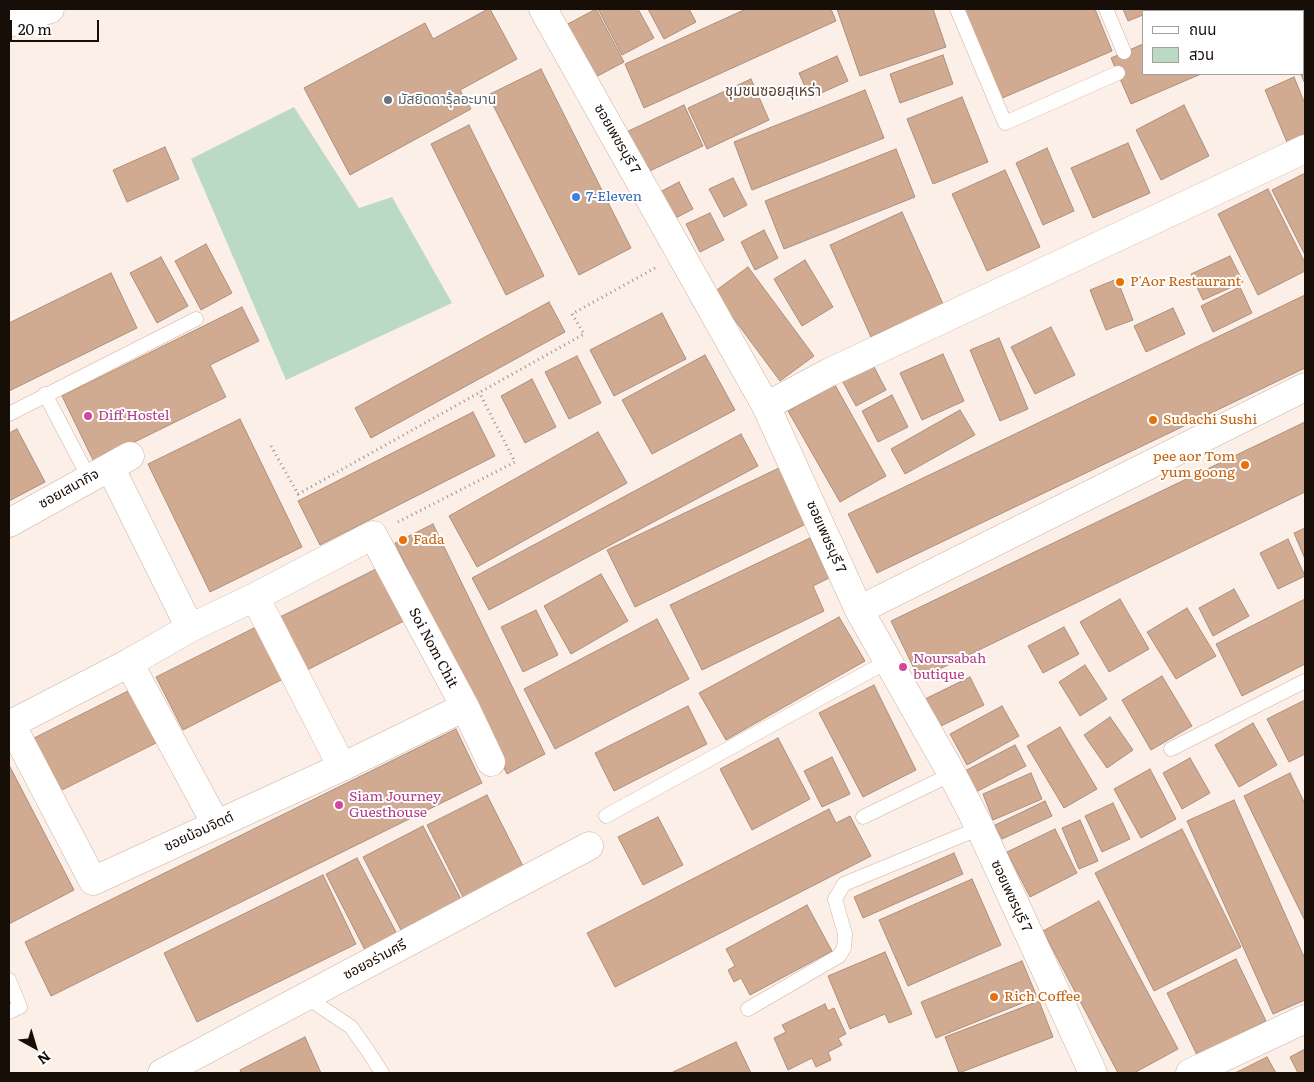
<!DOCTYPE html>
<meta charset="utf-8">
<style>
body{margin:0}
#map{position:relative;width:1314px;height:1082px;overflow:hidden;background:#fcefe7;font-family:Literata,"Noto Sans Thai",serif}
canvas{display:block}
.frame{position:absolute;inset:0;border:10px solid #180e08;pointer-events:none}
.legend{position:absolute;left:1142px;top:10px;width:162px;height:65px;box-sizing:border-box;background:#fff;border:1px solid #a39f9c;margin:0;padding:6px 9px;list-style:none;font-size:15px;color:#180e08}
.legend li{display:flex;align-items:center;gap:10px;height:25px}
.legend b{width:25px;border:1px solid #a39f9c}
.north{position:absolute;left:10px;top:1022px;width:50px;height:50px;-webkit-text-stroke:4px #fff;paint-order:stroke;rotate:141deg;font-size:14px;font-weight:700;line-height:20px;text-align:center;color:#180e08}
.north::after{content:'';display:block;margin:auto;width:18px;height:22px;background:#180e08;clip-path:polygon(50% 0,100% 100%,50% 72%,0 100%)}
.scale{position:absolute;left:10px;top:20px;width:89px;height:22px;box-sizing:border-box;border:2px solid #180e08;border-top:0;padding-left:6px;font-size:15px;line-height:18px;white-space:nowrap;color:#180e08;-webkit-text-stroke:4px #fff;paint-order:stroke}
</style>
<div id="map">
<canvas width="1314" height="1082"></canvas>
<div class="frame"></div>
<ul class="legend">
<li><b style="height:6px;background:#fff"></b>ถนน</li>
<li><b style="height:14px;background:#bbdac3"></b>สวน</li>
</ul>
<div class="north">N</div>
<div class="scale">20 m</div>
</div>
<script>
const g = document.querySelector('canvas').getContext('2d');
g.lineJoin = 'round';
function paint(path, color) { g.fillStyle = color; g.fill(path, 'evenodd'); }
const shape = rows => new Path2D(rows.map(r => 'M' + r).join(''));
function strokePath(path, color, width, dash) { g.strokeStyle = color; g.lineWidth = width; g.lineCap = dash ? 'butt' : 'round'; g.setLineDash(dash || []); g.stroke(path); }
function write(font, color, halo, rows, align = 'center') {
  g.font = font + ' Literata,"Noto Sans Thai",serif'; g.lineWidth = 4; g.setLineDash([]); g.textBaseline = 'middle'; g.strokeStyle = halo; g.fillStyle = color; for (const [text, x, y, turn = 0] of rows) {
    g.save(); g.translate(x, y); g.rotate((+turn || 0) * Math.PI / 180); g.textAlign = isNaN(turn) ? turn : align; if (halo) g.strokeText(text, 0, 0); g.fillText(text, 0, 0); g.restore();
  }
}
const green = shape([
 [294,107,359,208,392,197,452,303,286,380,191,159]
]);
const building = shape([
 [488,9,490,9,517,59,460,90,471,109,350,175,304,88,425,23,433,39,488,9],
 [596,9,624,62,592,79,564,26,596,9],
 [598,9,638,9,654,38,622,55,598,9],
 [648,9,689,9,696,22,664,39,648,9],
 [746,9,831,9,836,21,644,108,625,64,746,9],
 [837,9,933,9,946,47,860,76,837,9],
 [964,9,1095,9,1112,51,1000,99,964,9],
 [1123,9,1158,9,1152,11,1143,11,1143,15,1128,21,1123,9],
 [1225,9,1305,9,1305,29,1303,30,1303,11,1219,11,1225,9],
 [1143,44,1143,74,1201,74,1131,104,1111,58,1143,44],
 [943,55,953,84,900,103,890,74,943,55],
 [837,56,848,81,810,98,799,73,837,56],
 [1305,65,1305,84,1301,74,1303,74,1303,66,1305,65],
 [541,69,631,248,579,275,488,95,541,69],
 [1294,77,1305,104,1305,140,1289,147,1265,90,1294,77],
 [751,79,769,120,707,149,688,108,751,79],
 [865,90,884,138,752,190,734,142,865,90],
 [962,97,988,162,933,184,907,119,962,97],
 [684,105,703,146,641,175,622,134,684,105],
 [1184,105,1209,156,1161,180,1136,130,1184,105],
 [469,125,544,276,506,295,431,144,469,125],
 [1128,143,1150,193,1093,218,1071,168,1128,143],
 [165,147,179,179,127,202,113,170,165,147],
 [1047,148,1074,211,1043,225,1016,163,1047,148],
 [896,149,915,197,784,249,765,201,896,149],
 [1005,170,1040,247,987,271,952,194,1005,170],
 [1305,173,1305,255,1272,190,1305,173],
 [733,178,747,205,724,217,709,189,733,178],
 [679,182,693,209,670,221,656,194,679,182],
 [1268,189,1305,263,1305,271,1258,295,1218,214,1268,189],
 [902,212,943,304,871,337,830,245,902,212],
 [710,213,724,240,700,252,686,224,710,213],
 [764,230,778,258,755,270,741,242,764,230],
 [206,244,232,293,201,310,175,261,206,244],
 [1230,256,1243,282,1203,300,1191,274,1230,256],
 [161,257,188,306,157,323,130,273,161,257],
 [805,260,833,307,802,326,774,279,805,260],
 [748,267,814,356,780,381,714,292,748,267],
 [111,273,137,328,9,391,9,323,111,273],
 [1117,279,1133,320,1106,330,1090,290,1117,279],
 [1240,287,1252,313,1213,332,1201,306,1240,287],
 [1305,295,1305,368,877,573,848,514,1305,295],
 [549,302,565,332,371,438,355,408,549,302],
 [242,307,259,341,210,365,226,397,94,462,62,396,242,307],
 [1173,308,1185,334,1146,352,1134,326,1173,308],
 [662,313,686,359,614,396,590,350,662,313],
 [1051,327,1075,375,1035,394,1011,347,1051,327],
 [999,338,1028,409,1000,421,970,350,999,338],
 [943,354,964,401,922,420,900,373,943,354],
 [705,355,735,410,652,454,622,400,705,355],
 [577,356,601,403,569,419,545,372,577,356],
 [870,359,886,390,856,406,839,375,870,359],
 [532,379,556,427,525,443,501,396,532,379],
 [835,385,886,476,840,502,788,411,835,385],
 [892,395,908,427,878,442,862,411,892,395],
 [960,410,975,435,905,474,891,449,960,410],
 [473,412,495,456,320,545,298,501,473,412],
 [240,419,302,547,210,592,148,464,240,419],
 [1305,422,1305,492,919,679,891,621,1305,422],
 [17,429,45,482,9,501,9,433,17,429],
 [598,432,627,483,477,567,449,516,598,432],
 [741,434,758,466,489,610,472,578,741,434],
 [779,468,806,524,635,607,607,550,779,468],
 [433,524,545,754,507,774,395,543,433,524],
 [1305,528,1305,559,1294,533,1305,528],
 [810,538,829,578,813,586,824,611,702,670,670,605,810,538],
 [1288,539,1305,576,1278,589,1260,553,1288,539],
 [382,566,408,619,307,670,280,617,382,566],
 [601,574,628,621,571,654,544,606,601,574],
 [1234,589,1249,616,1213,636,1199,608,1234,589],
 [1120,599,1149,649,1109,672,1080,622,1120,599],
 [1305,599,1305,664,1242,696,1216,644,1305,599],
 [1187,608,1216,656,1176,679,1147,632,1187,608],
 [536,610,558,655,523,672,501,627,536,610],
 [839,617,865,661,726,740,699,693,839,617],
 [657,619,689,679,555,749,524,689,657,619],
 [258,626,285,678,183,730,156,677,258,626],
 [1064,627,1079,654,1043,673,1028,646,1064,627],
 [1085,665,1107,699,1080,716,1059,682,1085,665],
 [1162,676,1192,726,1151,750,1122,700,1162,676],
 [970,677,984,705,939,727,925,699,970,677],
 [874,685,916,770,863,797,819,713,874,685],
 [130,690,156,743,54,794,28,741,130,690],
 [1305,700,1305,754,1289,762,1267,719,1305,700],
 [688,706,707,744,614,791,595,753,688,706],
 [1002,706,1019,736,967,765,950,734,1002,706],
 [1110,717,1133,750,1107,768,1084,735,1110,717],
 [1253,723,1277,765,1239,787,1215,745,1253,723],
 [1060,727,1097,789,1064,808,1027,746,1060,727],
 [456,729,482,783,51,996,25,942,456,729],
 [778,738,810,799,752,830,720,769,778,738],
 [1015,745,1026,766,974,793,963,772,1015,745],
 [832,757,850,794,822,807,804,771,832,757],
 [1190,758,1210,793,1182,809,1163,773,1190,758],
 [9,765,74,890,9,924,9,765],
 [1150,769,1176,819,1141,838,1114,789,1150,769],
 [1031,773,1042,799,993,820,983,794,1031,773],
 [1290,773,1305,804,1305,921,1244,796,1290,773],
 [487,795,526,872,466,903,427,825,487,795],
 [1234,800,1305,959,1305,1000,1273,1014,1187,821,1234,800],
 [1045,801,1052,816,1002,839,995,825,1045,801],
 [1113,803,1130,839,1102,852,1085,816,1113,803],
 [829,809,836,823,850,816,871,856,615,987,587,933,829,809],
 [658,817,683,865,643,885,618,837,658,817],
 [1080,820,1098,861,1079,869,1062,828,1080,820],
 [423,826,463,903,403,934,363,857,423,826],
 [1055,829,1077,873,1030,897,1007,852,1055,829],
 [1182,829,1241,947,1154,991,1095,873,1182,829],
 [954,853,963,874,863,918,854,897,954,853],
 [357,858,397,934,365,950,326,874,357,858],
 [323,875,356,944,197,1022,164,953,323,875],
 [972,879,1001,945,908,986,879,920,972,879],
 [1099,901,1178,1049,1134,1073,1118,1073,1043,931,1099,901],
 [807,905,832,951,750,995,741,978,734,982,728,970,735,966,726,949,807,905],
 [885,952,912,1014,889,1023,885,1014,850,1029,828,976,885,952],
 [1236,959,1266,1021,1197,1055,1167,993,1236,959],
 [1022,961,1037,997,936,1038,921,1002,1022,961],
 [1039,1001,1053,1037,959,1073,945,1037,1039,1001],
 [825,1004,828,1011,834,1008,846,1034,838,1038,842,1045,828,1052,831,1060,816,1067,812,1058,788,1070,774,1038,786,1032,782,1025,825,1004],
 [305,1037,321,1073,241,1073,240,1070,305,1037],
 [736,1042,751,1073,671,1073,736,1042],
 [1305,1049,1305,1073,1298,1073,1290,1057,1305,1049],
 [1267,1057,1276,1073,1235,1073,1267,1057]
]);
const path = shape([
 [271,446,298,494,584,334,572,314,655,268],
 [398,522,515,462,479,392]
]);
const lane = shape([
 [957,9,1005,123,1118,73],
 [1106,9,1124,52],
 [45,394,89,478],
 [9,414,196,319],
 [1171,749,1305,681],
 [606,816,888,661],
 [863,817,952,774],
 [9,980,20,1007,9,1012],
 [306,997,351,1027,368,1051,382,1073],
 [748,1009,839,956,844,948,845,934,835,899,844,884,980,828]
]);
const street = shape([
 [543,9,766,406,859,610,952,774,980,828,1093,1073],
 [766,406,828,373,1305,149],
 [110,467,190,628],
 [9,523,130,456],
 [255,597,342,767],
 [859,610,1305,387],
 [129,663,216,824],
 [11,724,93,881,342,767,465,707],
 [9,725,129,663,190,628,255,597,373,535,465,707,491,762],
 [162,1073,589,846],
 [1190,1073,1305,1019]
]);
const primary = shape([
 [9,23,50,9]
]);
const markers = [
 [388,100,5,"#6b7280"],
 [576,197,5,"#3f7fe0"],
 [1120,282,5,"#e8710a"],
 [88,416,5,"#d1479c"],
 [1153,420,5,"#e8710a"],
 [1245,465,5,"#e8710a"],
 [403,540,5,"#e8710a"],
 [903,667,5,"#d1479c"],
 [339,805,5,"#d1479c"],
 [994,997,5,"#e8710a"]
];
const worshipNames = [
 ["มัสยิดดารุ้ลอะมาน",398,100]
];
const streetNames = [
 ["ซอยเพชรบุรี 7",617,139,60],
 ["ซอยเสนากิจ",69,489,-29],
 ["ซอยเพชรบุรี 7",826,537,66],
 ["Soi Nom Chit",433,648,62],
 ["ซอยน้อมจิตต์",199,832,-25],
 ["ซอยเพชรบุรี 7",1011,896,65],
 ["ซอยอร่ามศรี",375,960,-28]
];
const shopNames = [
 ["7-Eleven",586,197]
];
const foodNames = [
 ["P'Aor Restaurant",1130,282],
 ["Sudachi Sushi",1163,420],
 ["pee aor Tom",1235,457,"right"],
 ["yum goong",1235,473,"right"],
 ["Fada",413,540],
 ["Rich Coffee",1004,997]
];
const hotelNames = [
 ["Diff Hostel",98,416],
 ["Noursabah",913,659],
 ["butique",913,675],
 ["Siam Journey",349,797],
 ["Guesthouse",349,813]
];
const neighbourhoodNames = [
 ["ชุมชนซอยสุเหร่า",773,92]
];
paint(green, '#bbdac3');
paint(building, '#d1ab91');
strokePath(building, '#ab8f7d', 1);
strokePath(lane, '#ceb19e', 15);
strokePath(street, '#ceb19e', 29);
strokePath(primary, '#ceb19e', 29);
strokePath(path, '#9c9089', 3, [1, 4]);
strokePath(lane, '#fff', 14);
strokePath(street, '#fff', 28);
strokePath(primary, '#fff', 28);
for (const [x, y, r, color] of markers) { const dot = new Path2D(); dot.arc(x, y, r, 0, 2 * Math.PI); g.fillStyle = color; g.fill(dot); strokePath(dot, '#fff', 2); }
write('14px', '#5b616d', '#fff', worshipNames, 'left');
write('14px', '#180e08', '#fff', streetNames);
write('14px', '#366cbe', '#fff', shopNames, 'left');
write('14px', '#c56008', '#fff', foodNames, 'left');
write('14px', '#b23c85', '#fff', hotelNames, 'left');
write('15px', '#5b4332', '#fff', neighbourhoodNames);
</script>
